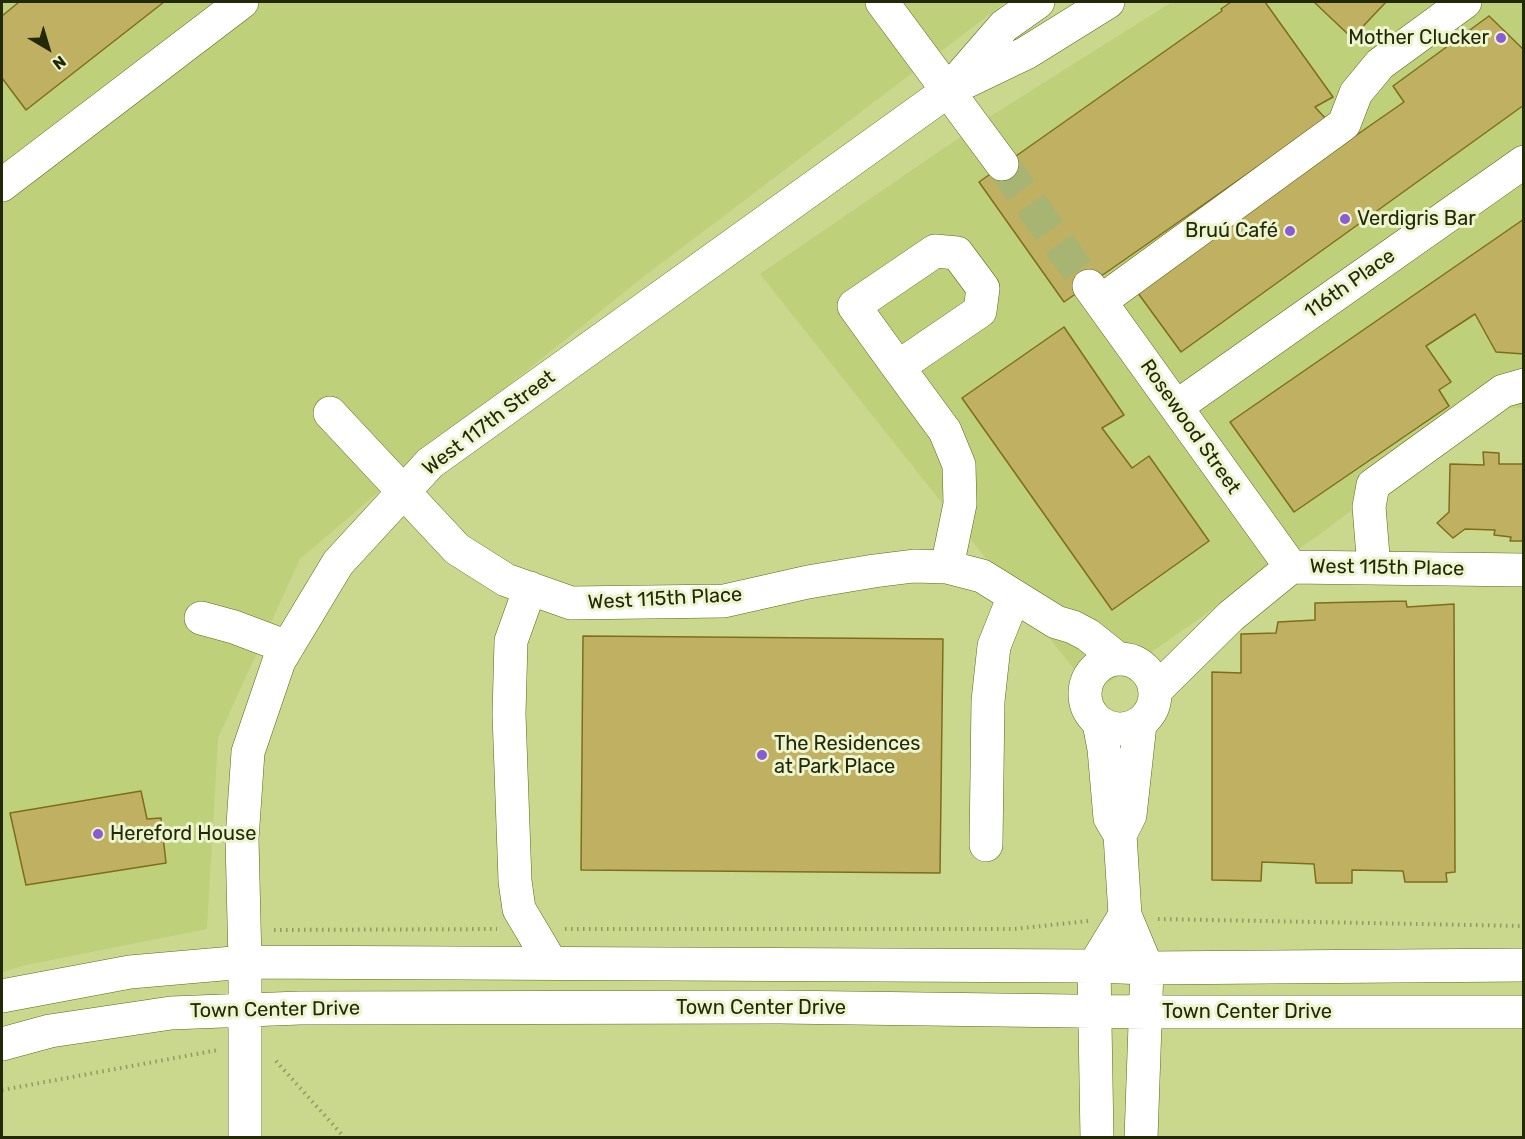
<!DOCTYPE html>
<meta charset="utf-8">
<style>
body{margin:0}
#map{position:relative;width:1525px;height:1139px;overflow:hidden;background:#c9d88c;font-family:Rubik,sans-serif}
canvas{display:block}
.frame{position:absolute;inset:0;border:3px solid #232808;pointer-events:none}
.north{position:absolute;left:18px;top:18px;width:60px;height:60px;-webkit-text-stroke:4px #edf5cf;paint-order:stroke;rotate:142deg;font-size:16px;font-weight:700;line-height:24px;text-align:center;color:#232808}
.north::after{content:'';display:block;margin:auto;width:21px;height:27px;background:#232808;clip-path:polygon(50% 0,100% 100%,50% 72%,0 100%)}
</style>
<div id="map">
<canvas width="1525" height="1139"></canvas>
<div class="frame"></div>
<div class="north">N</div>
</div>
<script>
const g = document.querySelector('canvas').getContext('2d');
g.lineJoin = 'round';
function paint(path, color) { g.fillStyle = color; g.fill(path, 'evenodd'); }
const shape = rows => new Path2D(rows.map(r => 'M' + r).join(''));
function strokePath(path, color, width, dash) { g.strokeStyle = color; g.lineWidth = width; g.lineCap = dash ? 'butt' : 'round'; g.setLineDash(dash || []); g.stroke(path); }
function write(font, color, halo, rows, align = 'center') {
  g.font = font + ' Rubik,sans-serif'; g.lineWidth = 6; g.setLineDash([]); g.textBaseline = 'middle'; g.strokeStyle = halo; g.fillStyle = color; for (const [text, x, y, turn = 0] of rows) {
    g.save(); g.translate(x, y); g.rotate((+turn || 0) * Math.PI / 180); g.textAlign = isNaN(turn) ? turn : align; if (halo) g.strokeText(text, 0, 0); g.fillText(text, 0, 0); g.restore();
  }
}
const built = shape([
 [2,2,1006,2,638,281,428,450,300,559,218,738,207,929,26,965,2,972],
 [1172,2,1523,2,1523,408,1489,407,1320,534,1093,693,760,274,994,114]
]);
const building = shape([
 [19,2,164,2,26,110,2,78,2,16,19,2],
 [1231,2,1265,2,1333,97,1315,107,1326,119,1064,302,979,182,1222,11,1221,9,1231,2],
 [1314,2,1386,2,1352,38,1314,2],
 [1489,16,1524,50,1524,105,1181,352,1135,289,1404,102,1393,86,1489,16],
 [1524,219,1524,354,1496,352,1475,314,1426,346,1451,382,1439,390,1449,406,1294,512,1230,422,1524,219],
 [1064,327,1124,415,1102,428,1132,468,1149,456,1209,541,1112,610,962,398,1064,327],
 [1483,452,1499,453,1499,464,1524,464,1524,541,1510,541,1511,537,1494,535,1495,530,1465,529,1453,538,1437,523,1449,512,1450,464,1484,465,1483,452],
 [1406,601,1407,607,1454,604,1455,872,1446,873,1447,882,1405,882,1403,871,1352,870,1352,883,1316,883,1314,864,1262,862,1261,881,1212,880,1212,672,1241,673,1241,634,1276,633,1278,622,1315,620,1315,603,1406,601],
 [583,636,943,639,940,873,581,870,583,636],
 [141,791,147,819,161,818,166,863,26,885,10,813,141,791]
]);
const minorTunnel = shape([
 [1002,164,1089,286]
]);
const path = shape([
 [1158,919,1524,926],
 [565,929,1014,929,1088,921],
 [274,930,497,929],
 [276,1061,345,1138],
 [2,1090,218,1050]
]);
const minor = shape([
 [882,2,1002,164],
 [958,79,1004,26,1038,2],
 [2,185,242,2],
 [1089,286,1291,567],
 [1101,301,1344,124,1356,93,1380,64,1465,2],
 [898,367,980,311,983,288,957,253,935,251,854,306,898,367,945,431,959,465,960,504,947,567],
 [1176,407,1524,162],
 [330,413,457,549,506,580,571,603,724,601,808,582,874,571,914,566,947,567,982,576,1056,622,1073,627,1088,635,1118,659],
 [1374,568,1369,507,1373,485,1503,391,1524,385],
 [530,588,511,641,509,714,515,881,519,909,551,963],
 [201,618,234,627,287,647],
 '1085 694a35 35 0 1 1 70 0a35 35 0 1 1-70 0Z',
 [1155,691,1231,616,1291,567,1524,570],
 [1099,723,1104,749,1110,818,1120,835,1125,915,1147,968,1141,1138],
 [1120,835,1130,815,1140,724],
 [986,845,988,701,994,646,1014,596],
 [2,996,130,972,245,962,1094,966,1147,968,1524,965],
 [2,1044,50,1031,171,1013,300,1008,780,1007,1146,1012,1524,1012],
 [245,1138,245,962,242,839,248,752,279,661,338,563,430,463,949,90,1026,53,1108,2],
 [1097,1138,1094,966,1125,915]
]);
const markers = [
 [1501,38,6,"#895bd5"],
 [1345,219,6,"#895bd5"],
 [1290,231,6,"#895bd5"],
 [762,755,6,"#895bd5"],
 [98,834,6,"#895bd5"]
];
const poiNames = [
 ["Mother Clucker",1489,38,"right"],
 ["Verdigris Bar",1357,219],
 ["Bruú Café",1278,231,"right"],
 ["The Residences",774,744],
 ["at Park Place",774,767],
 ["Hereford House",110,834]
];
const streetNames = [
 ["116th Place",1350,284,-35],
 ["West 117th Street",489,423,-37],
 ["Rosewood Street",1190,427,55],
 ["West 115th Place",1387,568,1],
 ["West 115th Place",665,599,-3],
 ["Town Center Drive",761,1008],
 ["Town Center Drive",275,1010,-1],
 ["Town Center Drive",1247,1012]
];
paint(built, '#bfd07b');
paint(building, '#c0b062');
strokePath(building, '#7e6e1b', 1.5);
strokePath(minorTunnel, '#a8b572', 33, [33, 16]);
strokePath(minor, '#5c6719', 34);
strokePath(path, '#8f9a5e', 4, [1.5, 4.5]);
strokePath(minor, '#fff', 33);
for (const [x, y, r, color] of markers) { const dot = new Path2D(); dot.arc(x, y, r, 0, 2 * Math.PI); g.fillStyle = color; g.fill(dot); strokePath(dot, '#edf5cf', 2); }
write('20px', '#232808', '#edf5cf', poiNames, 'left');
write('20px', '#232808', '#edf5cf', streetNames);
</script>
